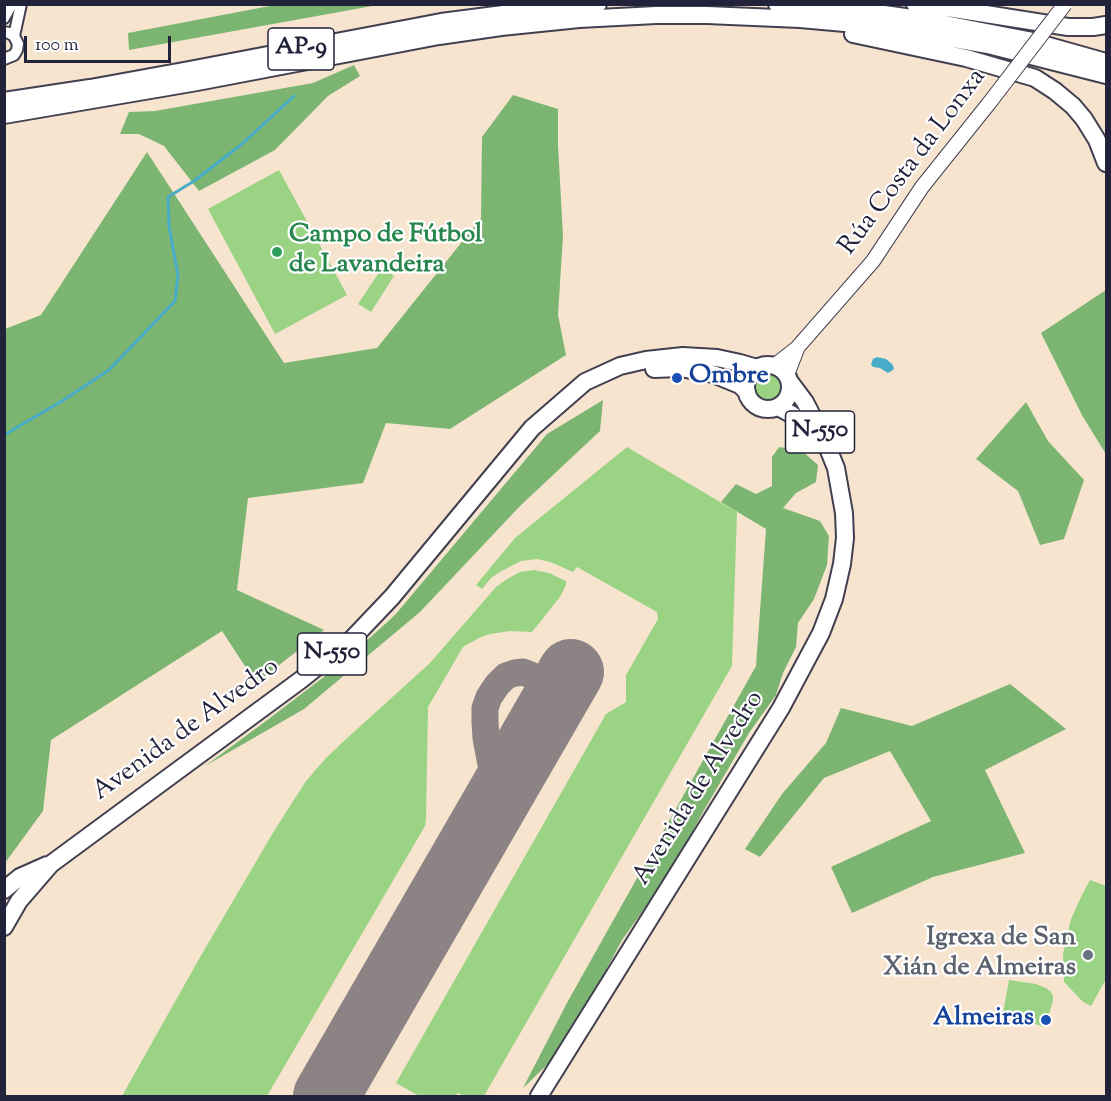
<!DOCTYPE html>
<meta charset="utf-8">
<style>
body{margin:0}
#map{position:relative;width:1111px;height:1101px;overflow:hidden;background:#f7e4cf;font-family:"Sorts Mill Goudy",serif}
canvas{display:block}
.frame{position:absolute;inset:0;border:6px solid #22223b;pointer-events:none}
.scale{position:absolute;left:24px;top:36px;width:147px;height:27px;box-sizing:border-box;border:3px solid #22223b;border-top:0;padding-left:8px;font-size:18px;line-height:21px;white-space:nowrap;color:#22223b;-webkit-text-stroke:4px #fff;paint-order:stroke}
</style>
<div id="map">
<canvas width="1111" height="1101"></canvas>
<div class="frame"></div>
<div class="scale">100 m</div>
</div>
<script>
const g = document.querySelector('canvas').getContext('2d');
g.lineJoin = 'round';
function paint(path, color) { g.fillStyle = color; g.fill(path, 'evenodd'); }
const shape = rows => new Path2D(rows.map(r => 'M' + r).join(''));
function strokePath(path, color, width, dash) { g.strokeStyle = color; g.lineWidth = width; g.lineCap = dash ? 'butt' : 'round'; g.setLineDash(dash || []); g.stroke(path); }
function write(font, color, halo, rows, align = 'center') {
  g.font = font + ' "Sorts Mill Goudy",serif'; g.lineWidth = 4.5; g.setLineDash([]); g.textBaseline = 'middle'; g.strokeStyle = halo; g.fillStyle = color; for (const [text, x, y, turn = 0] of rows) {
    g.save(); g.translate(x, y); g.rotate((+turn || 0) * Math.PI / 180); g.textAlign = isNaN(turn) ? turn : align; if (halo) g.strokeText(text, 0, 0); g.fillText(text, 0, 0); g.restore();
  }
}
const green = shape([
 [279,170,347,295,275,334,208,209],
 [382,268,394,276,371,312,358,304],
 '754 387a15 15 0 1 1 30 0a15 15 0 1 1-30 0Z',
 [627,447,737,512,732,666,484,1096,464,1096,458,1093,455,1096,419,1096,396,1083,606,714,626,702,626,675,658,619,657,612,577,567,573,572,550,562,537,559,521,561,500,572,491,578,482,589,476,585,515,538],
 [534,570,549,573,566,581,566,585,560,597,532,632,510,631,490,634,479,638,463,647,428,707,426,818,425,826,267,1096,122,1096,199,959,274,831,306,781,326,758,345,740,430,663,496,587,507,579,520,572],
 [1090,880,1106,886,1106,979,1091,1006,1083,1002,1064,982,1063,954,1071,919,1082,895],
 [1009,980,1036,984,1046,988,1051,992,1053,996,1053,1001,1045,1027,1028,1022,1024,1017,1003,1013]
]);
const forest = shape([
 [275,5,378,5,129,50,128,33],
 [354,65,360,76,328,96,275,150,199,191,164,146,139,134,120,134,129,112,155,111,313,83],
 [513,95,558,109,558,145,563,236,558,315,566,355,450,429,386,423,363,483,248,498,237,590,324,630,256,683,222,631,51,740,43,811,5,863,5,329,41,315,147,152,284,363,377,348,481,218,482,137],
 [1106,290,1106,454,1083,417,1041,333],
 [603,400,600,431,520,506,420,612,304,709,205,766,266,721,342,663,395,615,547,434],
 [1026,402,1048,441,1084,480,1064,539,1040,545,1018,491,976,459],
 [779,447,801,450,818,465,816,482,796,493,783,508,820,521,829,536,827,565,814,599,798,623,796,647,783,673,776,695,749,733,703,812,668,876,622,940,587,1006,549,1063,523,1088,568,1001,756,666,766,529,721,502,736,484,756,494,772,486,772,457],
 [1010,684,1066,729,985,770,1025,853,933,877,852,913,831,867,931,821,890,751,824,778,760,857,745,849,782,794,826,743,841,708,912,726]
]);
const water = shape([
 [877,357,886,359,892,364,894,368,893,370,888,373,880,368,873,367,871,364,873,359]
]);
const stream = shape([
 [4,435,62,401,109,370,175,301,178,275,169,226,168,197,194,181,242,144,294,96]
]);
const taxiway = shape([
 [484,822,491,801,493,788,493,775,486,738,485,722,485,708,489,697,497,685,506,676,515,673,523,672,533,676,551,689,557,696]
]);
const runway = shape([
 [326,1096,571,672]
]);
const minor = shape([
 [4,18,12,4],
 [4,32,9,33,14,36,18,44,17,50,14,55,4,59],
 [14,36,21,4]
]);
const major = shape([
 [774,366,797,348,873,261,922,187,990,102],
 [787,375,797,349]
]);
const highway = shape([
 [777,4,870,12,919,19,1028,40,1106,62],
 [915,4,954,9,1068,27,1093,27,1106,25],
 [853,34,966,58,1035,78,1055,91,1073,106,1084,119,1097,140,1106,163],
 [4,101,90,88,189,70,441,22,519,12,598,4],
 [4,115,197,82,439,36,501,27,579,19,656,15,707,15,800,19,856,24,937,36,988,45,1106,75],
 '746 387a22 22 0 1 1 44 0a22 22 0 1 1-44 0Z',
 [654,369,680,368,713,374,740,385,747,392],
 [778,407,791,414,803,423,815,438],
 [4,890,20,877,47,865],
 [4,927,19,901,51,864,302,679,353,638,392,597,532,428,585,382,620,366,646,360,683,356,717,358,740,363,757,368],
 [539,1096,781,708,821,633,834,599,842,564,845,538,844,513,836,468,825,441,805,402,790,382]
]);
const majorBridge = shape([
 [990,102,1065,4]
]);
const markers = [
 [277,252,6,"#2e9e5b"],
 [677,378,6,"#1a4fb4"],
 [1088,955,6,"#6b7280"],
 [1046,1020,6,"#1a4fb4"]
];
const shields = [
 [301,49,66],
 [820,432,69],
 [332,654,69]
];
const shieldNames = [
 ["AP-9",301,49],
 ["N-550",820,432],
 ["N-550",332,654]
];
const streetNames = [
 ["Rúa Costa da Lonxa",914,163,-53],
 ["Avenida de Alvedro",187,731,-36],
 ["Avenida de Alvedro",700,789,-58]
];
const leisureNames = [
 ["Campo de Fútbol",289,237],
 ["de Lavandeira",289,267]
];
const transitNames = [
 ["Ombre",689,378],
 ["Almeiras",1034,1020,"right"]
];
const worshipNames = [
 ["Igrexa de San",1076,940],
 ["Xián de Almeiras",1076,970]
];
paint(green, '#9bd385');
paint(forest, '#7cb572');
paint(water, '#48acc8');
strokePath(stream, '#48acc8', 3);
strokePath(taxiway, '#8c8385', 27);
strokePath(runway, '#8c8385', 66);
strokePath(minor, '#423f51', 14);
strokePath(major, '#423f51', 16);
strokePath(highway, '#423f51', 20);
strokePath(minor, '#fff', 10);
strokePath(major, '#fff', 14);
strokePath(highway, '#fff', 16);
strokePath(majorBridge, '#423f51', 16, []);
strokePath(majorBridge, '#fff', 14);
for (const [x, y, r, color] of markers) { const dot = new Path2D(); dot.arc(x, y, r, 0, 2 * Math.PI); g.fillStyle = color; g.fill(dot); strokePath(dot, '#fff', 2); }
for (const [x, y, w] of shields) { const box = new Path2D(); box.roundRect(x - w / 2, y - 21, w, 42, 4.5); g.fillStyle = '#fff'; g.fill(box); strokePath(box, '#22223b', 1.5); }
write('bold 24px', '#22223b', null, shieldNames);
write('26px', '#22223b', '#fff', streetNames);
write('bold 26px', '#27864d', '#fff', leisureNames, 'left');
write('bold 26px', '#164399', '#fff', transitNames, 'left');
write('bold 26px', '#5b616d', '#fff', worshipNames, 'right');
</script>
